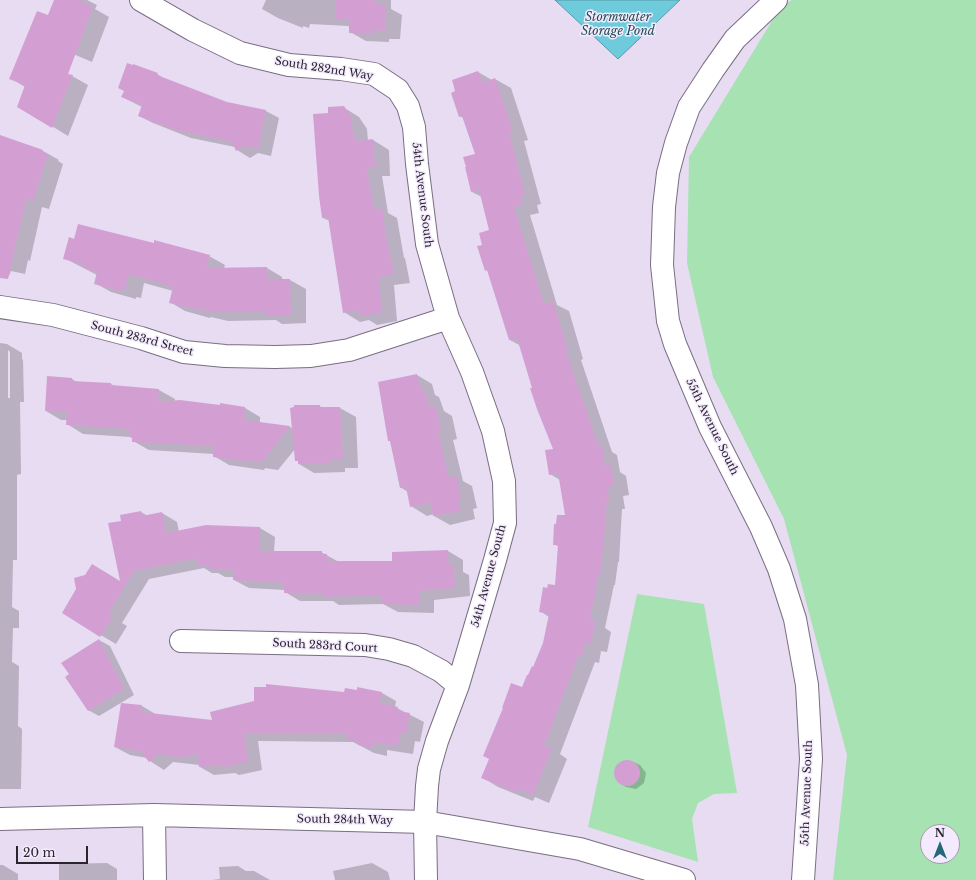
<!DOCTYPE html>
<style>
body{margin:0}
#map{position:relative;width:976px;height:880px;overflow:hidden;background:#e8dcf3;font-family:"Libre Baskerville",serif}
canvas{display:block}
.north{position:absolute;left:920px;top:824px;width:40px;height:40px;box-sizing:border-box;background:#f4eafd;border:1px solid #a39baa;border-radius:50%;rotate:0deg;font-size:11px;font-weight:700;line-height:16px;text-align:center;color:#29252d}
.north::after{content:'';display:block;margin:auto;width:14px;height:18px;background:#25667a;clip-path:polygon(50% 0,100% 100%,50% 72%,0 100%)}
.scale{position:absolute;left:16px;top:846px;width:72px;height:18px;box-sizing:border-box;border:2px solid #29252d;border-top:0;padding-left:5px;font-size:12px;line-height:14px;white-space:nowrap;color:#29252d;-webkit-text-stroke:3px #f4eafd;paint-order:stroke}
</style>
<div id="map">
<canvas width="976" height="880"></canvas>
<div class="north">N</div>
<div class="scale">20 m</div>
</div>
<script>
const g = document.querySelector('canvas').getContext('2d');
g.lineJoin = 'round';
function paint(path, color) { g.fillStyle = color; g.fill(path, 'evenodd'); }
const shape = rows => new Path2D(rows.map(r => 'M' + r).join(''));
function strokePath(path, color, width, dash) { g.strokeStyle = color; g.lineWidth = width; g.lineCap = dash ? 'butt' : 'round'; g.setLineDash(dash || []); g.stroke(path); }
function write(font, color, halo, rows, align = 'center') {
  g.font = font + ' "Libre Baskerville",serif'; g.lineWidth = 3; g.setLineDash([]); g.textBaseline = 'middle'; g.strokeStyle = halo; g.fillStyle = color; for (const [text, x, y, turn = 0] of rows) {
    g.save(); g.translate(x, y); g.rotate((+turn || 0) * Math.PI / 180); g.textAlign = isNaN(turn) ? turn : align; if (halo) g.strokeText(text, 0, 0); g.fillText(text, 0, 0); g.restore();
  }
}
const green = shape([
 [792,0,976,0,976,880,833,880,847,755,784,519,713,377,687,263,689,157,781,6],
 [928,832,952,832,952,856,928,856],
 [637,594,704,604,737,793,714,794,698,803,692,819,698,862,588,827]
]);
const water = shape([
 [555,0,680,0,618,59,555,0]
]);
const shadow = shape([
 [55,0,87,0,97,5,95,9,109,17,92,62,45,42],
 [266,0,391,0,391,9,402,15,400,39,389,39,389,42,366,41,350,32,350,27,348,26,310,24,309,28,303,26,303,28,278,18,262,9],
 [478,72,492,80,495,79,511,88,528,140,524,141,541,204,537,205,539,213,530,215,557,305,569,311,583,359,581,360,612,452,617,455,620,472,626,476,629,495,623,496,625,509,622,509,619,562,618,562,615,585,614,585,605,628,611,632,607,652,601,651,599,663,595,662,560,754,567,759,549,803,535,797,533,801,498,787,482,777,523,688,534,668,544,643,549,617,540,611,556,586,559,547,554,544,566,516,560,480,550,474,555,449,534,388,521,346,510,340,489,272,486,270,484,245,490,231,482,197,472,192,476,155,463,118,460,116,457,91],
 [157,74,170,82,226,103,266,111,279,118,271,156,258,153,250,158,237,150,235,147,191,138,153,123,139,116,142,107,122,97],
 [72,76,88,85,68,136,19,106,25,87,10,78],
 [343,107,359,117,367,129,368,141,373,140,389,150,390,176,382,176,388,213,397,218,404,258,405,258,410,283,394,285,397,321,377,325,369,320,360,322,344,312,330,221,323,218,329,114],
 [0,136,43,151,59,160,58,161,63,164,49,209,42,207,30,261,28,260,25,274,11,271,9,276,0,274],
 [75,240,154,244,209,256,225,265,224,268,267,268,282,277,282,280,290,280,306,289,306,323,282,324,276,320,228,321,211,317,210,318,185,311,170,302,173,291,144,283,141,298,136,297,136,299,111,292,95,283,97,275,64,258],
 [0,343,7,344,22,353,22,359,23,360,24,402,20,402,21,474,17,475,17,560,13,560,12,607,19,611,19,628,13,628,12,662,19,666,18,726,22,729,21,789,0,789],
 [8,350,10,352,10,398,8,398],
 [417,375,432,384,435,395,439,397,444,411,452,416,457,439,453,440,463,481,472,486,477,508,473,509,475,519,450,525,434,516,434,514,427,516,411,506,408,492,400,487,391,442,389,440],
 [72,379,77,382,111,384,116,387,159,390,175,399,175,401,245,408,260,417,260,423,290,427,293,429,319,406,324,408,340,408,356,417,358,468,345,468,345,472,314,473,299,464,299,462,296,460,295,449,278,470,265,468,264,470,229,465,214,456,214,454,149,450,133,441,133,438,130,437,83,434,67,424,67,420,61,420,46,411],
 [141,512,148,516,162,513,177,522,179,532,260,528,275,537,274,552,321,552,339,562,393,562,448,551,463,560,463,572,469,575,470,596,434,600,434,613,398,612,383,604,339,605,333,601,300,601,285,592,285,590,249,588,234,580,234,577,225,577,218,573,212,573,204,568,149,579,122,623,127,626,116,644,63,613,122,583,122,521],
 [99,640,110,646,134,695,99,716,88,710],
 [345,693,382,693,396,701,395,707,424,722,420,742,415,741,413,754,387,750,387,756,374,753,353,742,258,741,262,770,239,775,235,773,214,775,200,767,199,765,173,762,164,770,150,761,147,758,130,755,115,747,122,704,142,706,157,715,214,721],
 [624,761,634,762,640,765,646,773,644,783,636,789,626,787,621,784,615,776,616,766],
 [107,863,117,869,117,880,59,880,59,864],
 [372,863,388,872,390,880,335,880,333,871],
 [0,865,3,865,18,874,18,880,0,880],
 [238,866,246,871,254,871,270,880,212,880,220,879,219,867]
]);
const building = shape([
 [54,0,79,0,93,7,68,74,73,75,52,128,17,107,25,85,9,79,37,11,48,15],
 [335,0,375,0,375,4,386,5,385,31,374,30,374,34,349,33,349,20,335,19],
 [127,63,133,65,133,64,158,73,157,75,227,102,266,110,258,149,244,146,236,151,232,142,176,130,138,116,142,105,121,97,124,91,118,88],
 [478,71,483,83,495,78,508,115,512,131,509,132,525,195,521,196,523,204,514,207,544,304,553,301,568,350,566,351,598,445,602,445,605,466,611,465,614,486,608,487,609,500,607,500,603,553,602,553,600,576,598,576,590,620,596,621,591,643,585,642,583,655,579,654,544,746,552,749,533,795,519,789,517,793,481,778,489,759,483,756,503,708,502,708,511,683,522,687,527,675,528,675,532,666,533,667,543,643,549,614,539,612,543,587,547,588,548,584,555,585,558,545,553,545,554,524,556,524,557,515,565,515,558,473,549,475,545,450,553,449,537,409,530,388,532,388,517,338,509,340,487,270,485,271,477,246,482,245,479,233,489,230,479,190,471,192,465,167,466,167,463,157,475,154,462,116,459,117,451,93,455,91,452,80],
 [344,106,352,119,353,136,356,135,356,141,373,139,375,167,367,168,374,209,382,208,388,248,389,248,394,274,379,277,382,313,360,316,359,310,343,313,328,217,322,218,319,196,313,114,328,113,328,107],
 [0,135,43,150,42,152,48,154,33,201,26,199,8,279,0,278],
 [78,224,154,243,154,240,210,255,206,268,267,267,267,279,290,279,291,315,265,315,265,312,211,312,195,308,195,309,169,303,173,287,129,274,125,290,120,289,120,291,94,284,97,272,84,268,85,265,63,259,69,237,74,239],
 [417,374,420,387,423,387,425,395,427,395,429,407,436,406,441,430,438,431,449,478,457,476,461,499,458,500,460,511,433,516,431,503,410,507,406,487,400,488,390,441,388,441,378,382],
 [47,376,72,378,72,381,111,383,111,385,159,389,158,402,180,400,220,405,220,403,245,407,244,420,290,426,262,462,249,460,249,462,213,457,213,446,132,442,132,438,130,437,130,429,66,425,67,412,45,411],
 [294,405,320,405,320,407,340,407,343,459,330,460,330,463,298,464,298,461,295,461,290,408,294,407],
 [141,511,142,516,162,512,166,533,206,525,260,527,259,551,322,551,322,554,327,554,327,561,392,561,392,552,448,550,449,565,454,565,455,588,419,591,419,605,382,604,382,595,323,597,323,593,284,593,284,583,233,580,233,569,209,569,209,565,197,565,197,558,134,571,108,614,113,617,100,637,62,613,76,589,74,578,85,575,92,564,120,581,108,523,121,521,120,515],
 [99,639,124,689,88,711,65,677,69,674,61,663],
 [266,684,344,692,345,688,357,690,357,687,382,692,380,703,398,707,397,711,410,713,406,734,400,733,398,746,373,742,373,748,358,745,356,741,347,739,348,734,244,733,248,762,224,767,219,765,199,767,197,754,182,758,158,754,149,762,140,751,114,747,121,703,142,705,141,712,212,720,210,712,254,701,254,687,266,687],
 '614 773a13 13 0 1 1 26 0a13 13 0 1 1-26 0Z'
]);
const street = shape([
 [141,0,193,30,240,53,289,65,341,69,374,74,398,90,408,106,414,127,417,164,427,244,448,318,472,372,493,431,504,481,505,523,495,560,458,685,437,741,429,769,427,786,425,822,426,880],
 [0,307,53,315,141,338,184,352,225,356,275,357,311,356,349,350,448,318],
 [181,641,365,645,389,649,413,656,441,671,458,685],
 [154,815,155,880],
 [0,819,154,815,425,822,580,849,684,880]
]);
const secondary = shape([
 [776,0,735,39,713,70,689,107,676,143,668,173,664,207,662,265,668,321,675,344,710,427,761,527,779,569,795,619,807,685,811,759,803,880]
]);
const streetNames = [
 ["South 282nd Way",324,69,9],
 ["54th Avenue South",422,195,83],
 ["South 283rd Street",142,339,15],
 ["55th Avenue South",712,427,64],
 ["54th Avenue South",489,576,-75],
 ["South 283rd Court",325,646,3],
 ["55th Avenue South",807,793,-88],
 ["South 284th Way",345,820,1]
];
const waterNames = [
 ["Stormwater",618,18],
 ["Storage Pond",618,32]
];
paint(green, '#a7e2b2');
paint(water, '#6dcbdc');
strokePath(water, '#5999a8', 1);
paint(shadow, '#0003');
paint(building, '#d39fd3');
strokePath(street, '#796e83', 24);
strokePath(secondary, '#796e83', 24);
strokePath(street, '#fff', 22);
strokePath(secondary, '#fff', 22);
write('11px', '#29252d', '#f4eafd', streetNames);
write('italic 12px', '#1f4a52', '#f4eafd', waterNames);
</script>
